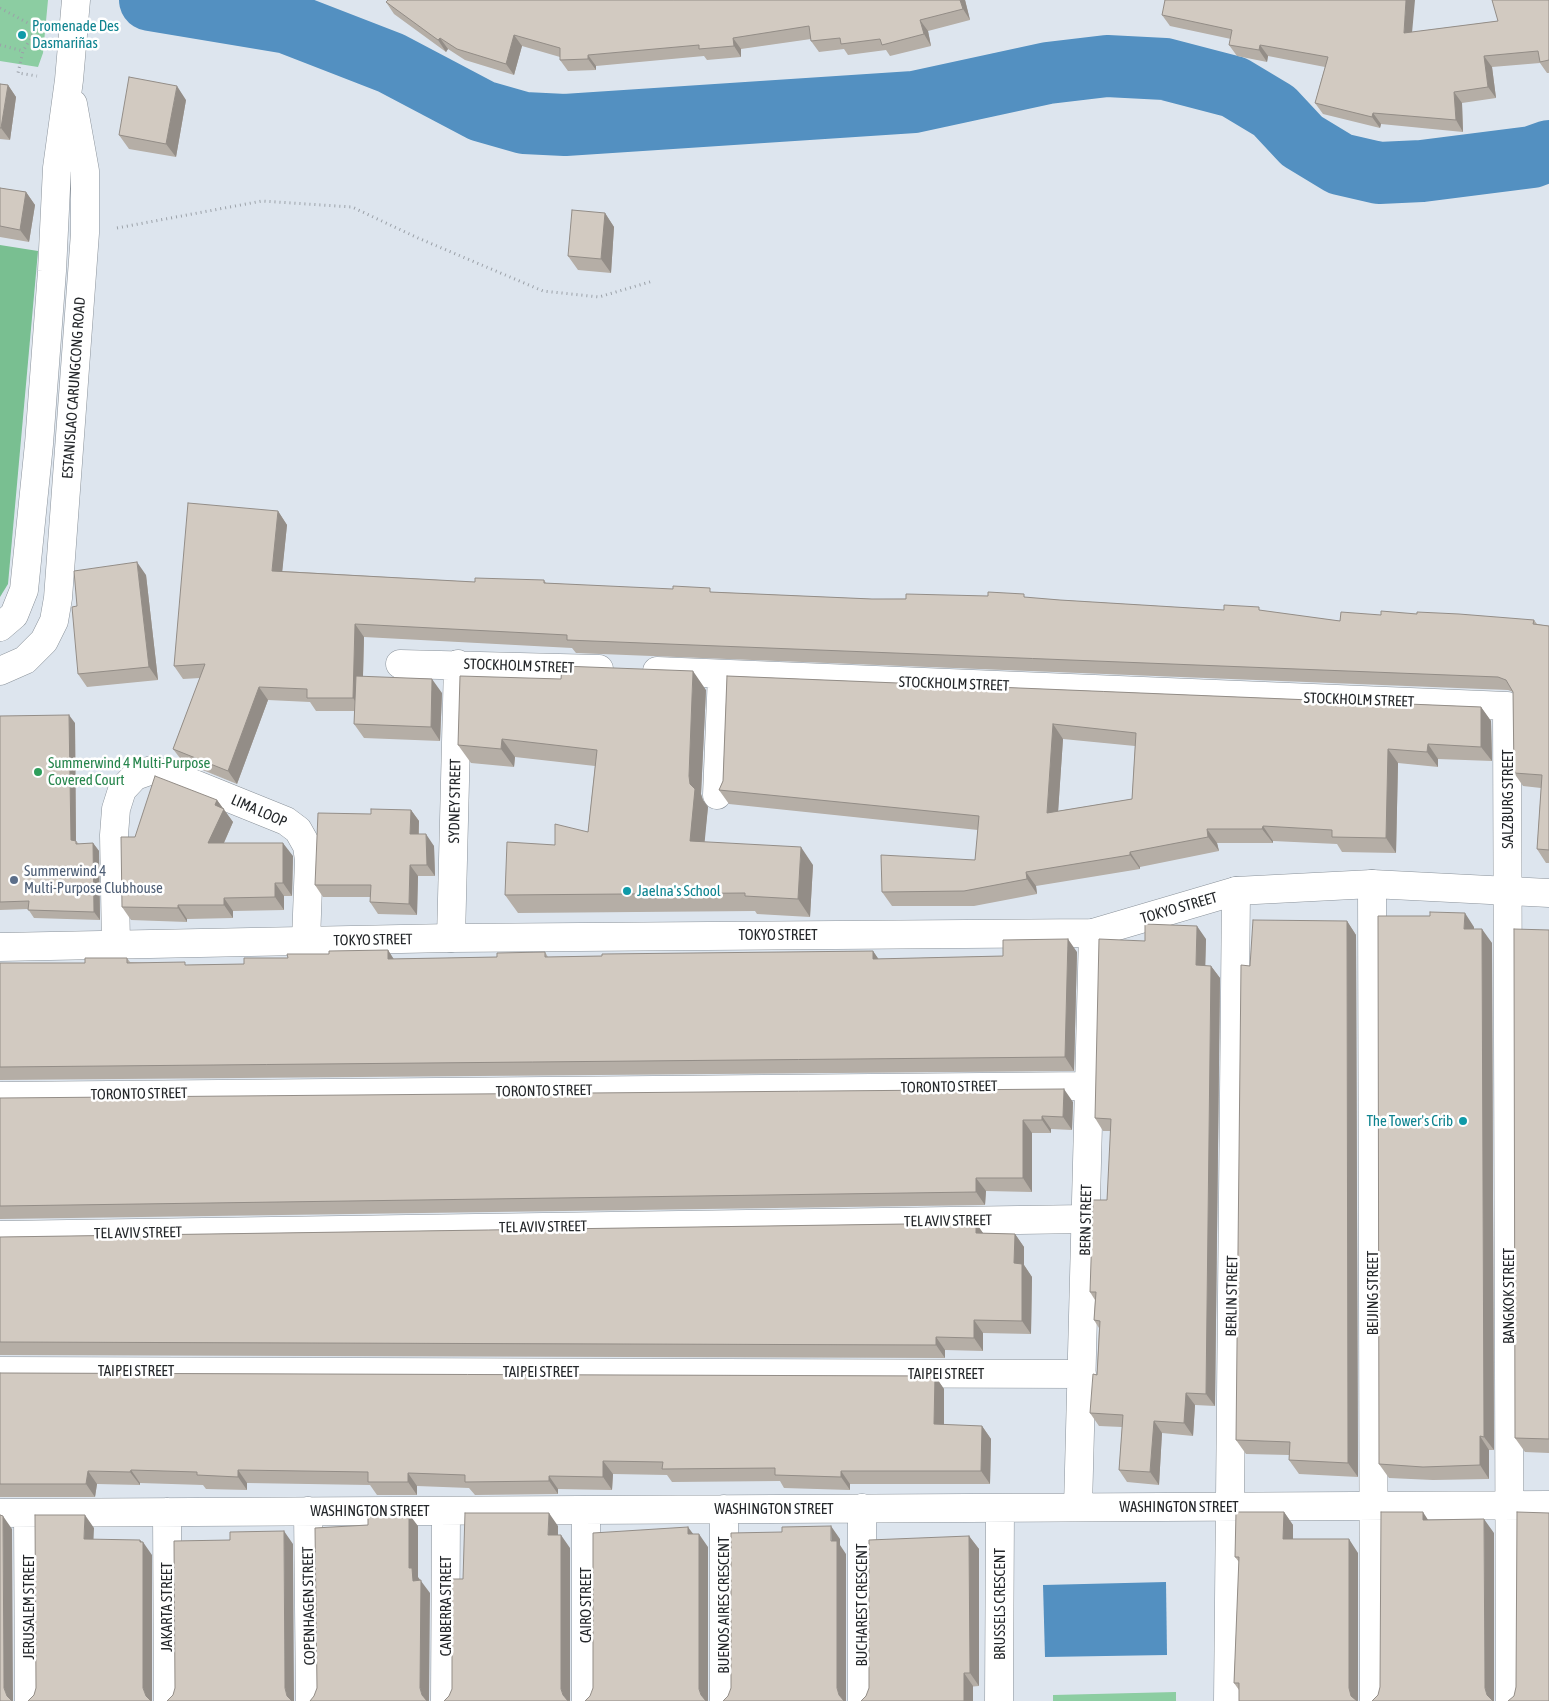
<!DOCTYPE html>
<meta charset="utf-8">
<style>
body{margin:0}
canvas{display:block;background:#dde5ee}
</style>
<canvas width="1549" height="1701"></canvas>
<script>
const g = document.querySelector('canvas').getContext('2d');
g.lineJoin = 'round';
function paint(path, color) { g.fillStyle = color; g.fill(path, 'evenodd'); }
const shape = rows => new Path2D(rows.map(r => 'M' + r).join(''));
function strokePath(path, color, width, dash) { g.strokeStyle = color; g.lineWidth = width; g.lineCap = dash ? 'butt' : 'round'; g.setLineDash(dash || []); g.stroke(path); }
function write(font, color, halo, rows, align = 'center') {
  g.font = font + ' "Asap Condensed",sans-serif'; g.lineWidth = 5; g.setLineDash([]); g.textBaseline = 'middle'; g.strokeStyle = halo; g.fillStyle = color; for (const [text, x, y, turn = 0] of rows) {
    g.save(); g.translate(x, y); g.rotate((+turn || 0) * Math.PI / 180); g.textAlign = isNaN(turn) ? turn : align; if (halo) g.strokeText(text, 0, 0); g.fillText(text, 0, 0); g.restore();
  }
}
const green = shape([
 [0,0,48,0,43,53,38,67,0,61],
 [1176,1692,1176,1701,1053,1701,1053,1695]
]);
const forest = shape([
 [0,245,38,251,8,584,0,597]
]);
const water = shape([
 [1166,1582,1167,1655,1045,1657,1043,1585]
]);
const river = shape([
 [150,0,288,23,391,63,482,111,524,123,565,125,914,102,1048,73,1107,66,1165,69,1234,87,1274,111,1302,141,1340,164,1379,173,1422,171,1532,157,1549,151]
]);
const path = shape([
 [0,8,37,28,23,51],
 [0,45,23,51,18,73,37,76],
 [117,228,262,201,352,207,418,238,543,291,599,297,653,281]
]);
const street = shape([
 [400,664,599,669],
 [657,671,1507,706,1510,1701],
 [717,795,722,674],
 [1372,884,1374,1701],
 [451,938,458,664],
 [116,945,114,835,116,809,122,790,135,776,152,770,172,775,286,821,298,830,307,846,309,860,306,941],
 [0,1096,1089,1086],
 [0,1235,1086,1219],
 [0,1371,1082,1374],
 [1078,1507,1093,933],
 [724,1509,724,1701],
 [308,1511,310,1701],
 [167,1512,168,1701],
 [0,1513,1549,1505],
 [28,1513,29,1701],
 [445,1701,446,1511],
 [586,1701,586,1510],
 [862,1701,862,1508],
 [999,1701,1000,1508],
 [1228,1701,1236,891]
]);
const secondary = shape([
 [0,627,14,615,24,590,39,444,52,271,57,168,69,80,76,0],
 [0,671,25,660,44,641,54,621,58,598,85,233,85,171,73,104],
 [0,947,451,938,1093,933,1236,891,1372,884,1549,893]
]);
const wall = shape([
 [965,0,970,20,928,31,931,46,890,56,886,50,848,55,844,49,819,52,811,41,811,39,741,49,741,57,707,60,704,56,596,66,596,70,568,71,560,60,560,57,522,46,514,75,465,60,448,49,446,52,394,14,386,2],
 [1549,0,1549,73,1547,73,1540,63,1492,67,1496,98,1462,103,1463,132,1381,124,1380,128,1323,114,1315,103,1325,67,1268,56,1267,62,1237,56,1229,45,1231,39,1170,26,1162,15,1412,32,1498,21],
 [0,84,8,85,16,97,10,140,0,139],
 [186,100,176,157,129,149,119,135],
 [0,188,26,192,35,205,29,242,0,237],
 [605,213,614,227,611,273,578,270,568,256],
 [278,511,287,525,282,571,475,582,544,580,546,583,713,592,872,599,1027,598,1224,610,1262,611,1340,621,1381,615,1417,614,1534,620,1537,624,1549,626,1549,863,1546,863,1537,849,1541,788,1523,786,1514,773,1513,692,1508,690,576,653,572,648,364,637,363,677,442,693,440,741,364,738,354,724,354,711,316,711,310,702,268,700,237,784,183,762,173,749,200,678,183,679,174,666],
 [146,575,158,680,87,687,78,674,77,606],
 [727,676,1481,707,1491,721,1492,761,1438,759,1438,767,1398,763,1396,853,1342,852,1337,844,1273,841,1273,843,1217,843,1219,851,1140,867,1140,869,1036,886,1037,894,974,906,892,906,882,892,975,860,978,830,729,804,719,790,723,781],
 [1063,739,1135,746,1132,799,1058,811],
 [706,690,701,794,703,800,708,807,704,842,813,865,810,917,757,914,755,911,518,913,505,895,555,845,588,832,595,766,515,757,514,767,471,763,458,745],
 [0,716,75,723,76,841,79,844,93,843,99,851,100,920,34,918,28,909,0,910],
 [217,800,233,822,224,843,293,856,292,896,284,896,284,910,233,911,233,918,187,919,187,922,131,920,122,907,135,837],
 [411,810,419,821,419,834,434,846,435,876,418,876,417,915,378,914,370,902,370,897,323,897,315,885,371,814],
 [1347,921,1356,935,1358,1477,1299,1474,1289,1460,1289,1455,1246,1454,1236,1440],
 [1474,927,1474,929,1492,943,1494,1450,1489,1450,1489,1479,1433,1480,1389,1478,1379,1464],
 [1549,930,1549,1453,1525,1452,1515,1438],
 [1206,939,1205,966,1211,966,1220,978,1215,1406,1195,1405,1193,1436,1162,1433,1159,1485,1127,1482,1119,1470,1122,1427,1099,1426,1090,1413,1097,1375,1099,1328,1094,1320,1095,1300,1090,1292,1107,1200,1111,1131,1103,1131,1095,1118,1145,941],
 [388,950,393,959,497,957,545,952,548,957,873,951,878,959,1003,956,1077,952,1074,1071,0,1080,0,963,85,963,127,958,130,962,187,965,244,964,288,958],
 [0,1098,1073,1102,1072,1130,1051,1129,1051,1133,1032,1133,1032,1192,986,1191,985,1205,0,1219],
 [976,1223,983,1233,1015,1234,1024,1247,1024,1265,1032,1277,1031,1334,983,1333,983,1351,945,1350,945,1358,0,1355,0,1237],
 [0,1373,935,1376,944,1389,944,1425,982,1426,991,1439,990,1484,850,1484,850,1490,784,1488,780,1481,672,1482,667,1475,613,1474,612,1490,558,1489,558,1494,475,1495,469,1488,417,1486,417,1495,377,1495,370,1485,247,1483,247,1490,206,1489,203,1485,140,1483,140,1485,97,1484,95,1497,0,1497],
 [1284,1512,1293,1525,1293,1539,1358,1553,1358,1701,1239,1701,1239,1690,1234,1683,1239,1562,1235,1557],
 [969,1536,979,1549,979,1686,866,1696]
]);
const shadedWall = shape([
 [960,0,965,0,970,20,963,9],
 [1406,0,1415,0,1411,44,1404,33],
 [920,20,928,31,931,46,924,34],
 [514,35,522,46,514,75,506,64],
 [440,38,448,49,446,52,438,40],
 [733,38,741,49,741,57,734,46],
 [1260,45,1268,56,1267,62,1259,50],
 [588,55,596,66,596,70,588,59],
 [1484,56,1492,67,1496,98,1488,87],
 [8,85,16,97,10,140,1,128],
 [177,86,186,100,176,157,166,144],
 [1454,92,1462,103,1463,132,1456,120],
 [1373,113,1381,124,1380,128,1372,117],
 [26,192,35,205,29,242,20,230],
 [605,213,614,227,611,273,601,259],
 [278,511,287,525,281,584,272,571],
 [137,562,146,575,158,680,149,667],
 [355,624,364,637,362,711,353,698],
 [693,671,706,690,701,794,703,800,708,807,703,859,690,841,690,784,689,776],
 [432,679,442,693,440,741,431,727],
 [259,687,268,700,237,784,228,771],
 [1481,707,1491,721,1492,761,1481,747],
 [69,715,75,723,76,848,71,840],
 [1053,724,1063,739,1057,828,1047,813],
 [502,739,515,757,514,767,501,749],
 [1428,744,1438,759,1438,767,1427,752],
 [1388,749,1398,763,1396,853,1386,838],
 [217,800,233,822,218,856,208,843,215,805],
 [411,810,419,821,418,846,410,834],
 [1263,826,1273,841,1273,843,1262,829],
 [1207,829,1217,843,1219,851,1208,837],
 [426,834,434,846,435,876,427,865],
 [93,843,99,851,100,920,94,912],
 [283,843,293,856,292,896,283,883],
 [801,847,813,865,810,917,798,899],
 [1130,852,1140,867,1140,869,1130,855],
 [410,865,418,876,417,915,409,904],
 [1026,872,1036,886,1037,894,1027,879],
 [275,883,284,896,284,910,275,897],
 [224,898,233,911,233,918,224,905],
 [178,905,187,919,187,922,178,908],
 [1465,913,1474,927,1474,942,1464,929],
 [1347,921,1356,935,1358,1477,1348,1463],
 [1197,926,1206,939,1205,978,1196,965],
 [1482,929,1492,943,1494,1450,1484,1437],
 [1068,939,1077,952,1074,1071,1065,1057],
 [388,950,397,964,388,959],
 [873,951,882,964,873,959],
 [1211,966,1220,978,1215,1406,1206,1394],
 [1064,1089,1073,1102,1072,1130,1063,1117],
 [1042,1116,1051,1129,1051,1133,1042,1120],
 [1023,1120,1032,1133,1032,1192,1023,1178],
 [976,1178,986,1191,985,1205,976,1192],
 [976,1223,985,1236,976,1233],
 [1015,1234,1024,1247,1024,1265,1032,1277,1031,1334,1022,1321,1014,1263],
 [974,1320,983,1333,983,1351,974,1338],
 [936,1337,945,1350,945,1358,936,1345],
 [935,1376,944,1389,944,1438,934,1424],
 [1186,1393,1195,1405,1193,1436,1184,1423],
 [1154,1421,1162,1433,1159,1485,1150,1472],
 [982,1426,991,1439,990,1484,981,1471],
 [1480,1436,1489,1450,1489,1479,1480,1465],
 [603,1461,613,1474,612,1490,603,1477],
 [131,1470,140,1483,140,1485,130,1472],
 [238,1470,247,1483,247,1490,238,1477],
 [88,1471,97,1484,95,1497,86,1484],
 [841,1471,850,1484,850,1490,841,1477],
 [408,1473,417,1486,417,1495,408,1482],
 [549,1476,558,1489,558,1494,549,1481],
 [1284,1512,1293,1525,1293,1552,1283,1539],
 [1423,1512,1432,1526,1423,1520],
 [549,1513,558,1526,558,1548,548,1535],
 [409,1514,418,1526,418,1577,430,1593,429,1701,426,1701,422,1695,420,1688,413,1581,409,1568],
 [85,1515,94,1528,93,1551,84,1539],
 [3,1516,12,1529,13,1701,10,1701,7,1696,4,1688],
 [1484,1519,1494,1533,1494,1701,1491,1701,1487,1695,1485,1688],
 [831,1526,840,1539,840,1545,846,1554,846,1701,843,1701,839,1695,837,1688],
 [688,1527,697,1539,688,1534],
 [284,1531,293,1544,294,1701,291,1701,287,1696,285,1688],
 [699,1534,708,1547,708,1701,705,1701,701,1695,699,1689],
 [561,1535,570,1548,570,1701,567,1701,563,1695,561,1689],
 [969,1536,979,1549,979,1686,970,1673],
 [1349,1539,1358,1553,1358,1701,1355,1701,1351,1696,1349,1688],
 [140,1540,143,1543,143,1542,152,1555,152,1701,149,1701,146,1696,143,1688],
 [964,1673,973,1686,973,1701,964,1701]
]);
const building = shape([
 [388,0,960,0,963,9,920,20,924,34,882,45,880,39,841,44,840,38,811,41,809,26,733,38,734,46,699,49,699,45,588,55,588,59,560,60,560,48,514,35,506,64,457,49,440,38,438,40,386,2,388,0],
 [1165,0,1406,0,1404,33,1498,21,1492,0,1549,0,1549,60,1540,62,1538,51,1484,56,1488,87,1454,92,1456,120,1373,113,1372,117,1315,103,1328,57,1260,45,1259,50,1229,45,1232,30,1162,15,1165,0],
 [129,77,177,86,166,144,119,135,129,77],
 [0,84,8,85,1,128,0,128,0,84],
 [0,188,26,192,20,230,0,226,0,188],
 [572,210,605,213,601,259,568,256,572,210],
 [188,503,278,511,272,571,475,582,475,578,544,580,544,583,673,589,673,586,710,588,710,592,872,599,906,599,906,594,988,596,988,592,1024,594,1024,597,1060,600,1224,610,1224,605,1259,607,1259,610,1340,621,1341,612,1381,615,1381,611,1417,614,1417,612,1459,614,1534,620,1533,624,1549,626,1549,850,1537,849,1542,775,1514,773,1513,692,1506,680,1498,677,567,640,567,635,355,624,353,698,307,698,307,689,259,687,228,771,173,749,205,664,174,666,188,503],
 [137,562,149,667,78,674,72,607,77,606,74,571,137,562],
 [562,666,693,671,689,776,690,784,695,789,690,841,801,847,798,899,745,896,745,893,505,895,507,842,555,845,555,824,588,832,597,750,502,739,501,749,458,745,460,676,561,679,562,666],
 [356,676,432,679,431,727,354,724,356,676],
 [727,676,1481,707,1481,747,1428,744,1427,752,1388,749,1386,838,1332,837,1332,830,1263,826,1262,829,1207,829,1208,837,1130,852,1130,855,1026,872,1027,879,964,891,882,892,881,855,975,860,979,816,719,790,723,781,727,676],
 [1053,724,1136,733,1132,799,1047,813,1053,724],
 [69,715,71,840,76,841,76,844,93,843,94,912,28,910,29,901,0,902,0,716,69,715],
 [155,776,217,800,215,805,224,809,208,843,283,843,283,883,275,883,275,897,224,898,224,905,178,905,178,908,122,907,121,837,135,837,155,776],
 [371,809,411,810,410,834,426,834,427,865,410,865,409,904,370,902,371,885,315,885,318,813,371,814,371,809],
 [1430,912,1465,913,1464,929,1482,929,1484,1437,1480,1436,1480,1465,1423,1467,1379,1464,1378,916,1430,916,1430,912],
 [1253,920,1347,921,1348,1463,1289,1460,1290,1442,1236,1440,1241,965,1250,966,1253,920],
 [1145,924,1197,926,1196,965,1211,966,1206,1394,1186,1393,1184,1423,1154,1421,1150,1472,1119,1470,1123,1415,1090,1413,1093,1374,1097,1375,1100,1321,1094,1320,1096,1292,1090,1292,1093,1200,1107,1200,1111,1119,1095,1118,1099,939,1145,941,1145,924],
 [1514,929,1549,930,1549,1439,1515,1438,1514,929],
 [1068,939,1065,1057,0,1067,0,963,85,963,85,958,127,958,127,963,185,962,185,965,244,964,244,958,288,958,287,954,329,954,329,951,388,950,388,959,497,957,497,953,545,952,545,957,602,956,602,954,873,951,873,959,1003,956,1003,940,1068,939],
 [1064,1089,1063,1117,1042,1116,1042,1120,1023,1120,1023,1178,976,1178,976,1192,0,1206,0,1098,1064,1089],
 [976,1223,976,1233,1015,1234,1014,1263,1022,1264,1022,1321,974,1320,974,1338,936,1337,936,1345,0,1342,0,1237,976,1223],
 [0,1373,935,1376,934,1424,982,1426,981,1471,841,1471,841,1477,775,1475,775,1468,662,1469,663,1462,603,1461,603,1477,549,1476,549,1481,465,1482,465,1475,408,1473,408,1482,368,1482,368,1472,238,1470,238,1477,197,1475,197,1472,131,1470,130,1472,88,1471,86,1484,0,1484,0,1373],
 [1236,1512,1284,1512,1283,1539,1349,1539,1349,1688,1351,1696,1357,1701,1239,1701,1239,1683,1234,1683,1239,1557,1235,1557,1236,1512],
 [1381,1512,1423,1512,1423,1520,1484,1519,1485,1688,1487,1695,1493,1701,1372,1701,1378,1695,1380,1687,1381,1512],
 [1517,1512,1549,1513,1549,1701,1508,1701,1514,1696,1516,1687,1517,1512],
 [465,1513,549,1513,548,1535,561,1535,561,1689,563,1695,568,1701,444,1701,449,1696,452,1689,452,1579,463,1579,465,1513],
 [368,1514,409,1514,409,1568,412,1568,413,1581,421,1580,420,1688,422,1695,427,1701,310,1701,314,1696,317,1688,315,1528,368,1525,368,1514],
 [0,1515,3,1516,4,1688,7,1696,12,1701,0,1701,0,1515],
 [35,1515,85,1515,84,1539,140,1540,140,1542,143,1542,143,1688,146,1696,151,1701,28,1701,34,1695,36,1688,35,1515],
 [831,1526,831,1541,837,1541,837,1688,839,1695,844,1701,723,1701,728,1696,731,1688,731,1533,782,1532,782,1527,831,1526],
 [688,1527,688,1534,699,1534,699,1689,701,1695,706,1701,585,1701,590,1696,593,1688,593,1533,688,1527],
 [284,1531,285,1688,287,1696,292,1701,167,1701,173,1695,175,1688,174,1541,230,1540,230,1532,284,1531],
 [969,1536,970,1673,964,1673,964,1701,861,1701,866,1696,869,1688,869,1540,969,1536]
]);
const markers = [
 [22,35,5,"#0f9aa8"],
 [38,772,5,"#2e9e5b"],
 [14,880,5,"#5c6f8a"],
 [627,891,5,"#0f9aa8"],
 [1463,1121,5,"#0f9aa8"]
];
const cultureNames = [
 ["Promenade Des",32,26],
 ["Dasmariñas",32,43],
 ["Jaelna's School",637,891],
 ["The Tower's Crib",1453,1121,"right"]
];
const streetNames = [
 ["ESTANISLAO CARUNGCONG ROAD",74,388,-86],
 ["STOCKHOLM STREET",519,666,2],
 ["STOCKHOLM STREET",954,684,2],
 ["STOCKHOLM STREET",1359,700,2],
 ["SALZBURG STREET",1508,799,-90],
 ["SYDNEY STREET",455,801,-89],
 ["LIMA LOOP",259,811,24],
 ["TOKYO STREET",1179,908,-16],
 ["TOKYO STREET",778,935],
 ["TOKYO STREET",373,940,-1],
 ["TORONTO STREET",949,1087,-1],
 ["TORONTO STREET",544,1091,-1],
 ["TORONTO STREET",139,1094,-1],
 ["BERN STREET",1086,1220,-89],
 ["TEL AVIV STREET",948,1221,-1],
 ["TEL AVIV STREET",543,1227,-1],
 ["TEL AVIV STREET",138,1233,-1],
 ["BEIJING STREET",1373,1293,-90],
 ["BERLIN STREET",1232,1296,-89],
 ["BANGKOK STREET",1509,1296,-90],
 ["TAIPEI STREET",136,1371],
 ["TAIPEI STREET",541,1372],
 ["TAIPEI STREET",946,1374],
 ["WASHINGTON STREET",1179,1507],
 ["WASHINGTON STREET",774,1509],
 ["WASHINGTON STREET",370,1511],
 ["BRUSSELS CRESCENT",1000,1604,-90],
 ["CAIRO STREET",586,1605,-90],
 ["BUENOS AIRES CRESCENT",724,1605,-90],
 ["BUCHAREST CRESCENT",862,1605,-90],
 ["COPENHAGEN STREET",309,1606,-91],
 ["CANBERRA STREET",446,1606,-90],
 ["JERUSALEM STREET",29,1607,-90],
 ["JAKARTA STREET",167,1607,-90]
];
const leisureNames = [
 ["Summerwind 4 Multi-Purpose",48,763],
 ["Covered Court",48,780]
];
const serviceNames = [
 ["Summerwind 4",24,871],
 ["Multi-Purpose Clubhouse",24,888]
];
paint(green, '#8ccda2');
paint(forest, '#79bf91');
paint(water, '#5390c1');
strokePath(river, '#5390c1', 62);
strokePath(street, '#8a929a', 29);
strokePath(secondary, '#8a929a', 29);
strokePath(path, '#9ba1a8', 3, [1, 4]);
strokePath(street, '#fff', 28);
strokePath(secondary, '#fff', 28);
paint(wall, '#b5aea6');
paint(shadedWall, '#938d87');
paint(building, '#d2cac1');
strokePath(building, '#938d87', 1);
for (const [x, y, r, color] of markers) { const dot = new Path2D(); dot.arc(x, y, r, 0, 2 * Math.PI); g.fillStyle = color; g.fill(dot); strokePath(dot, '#fff', 2); }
write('15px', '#0d838f', '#fff', cultureNames, 'left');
write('15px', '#24272a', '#fff', streetNames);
write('15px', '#27864d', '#fff', leisureNames, 'left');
write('15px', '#4e5e75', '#fff', serviceNames, 'left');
</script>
